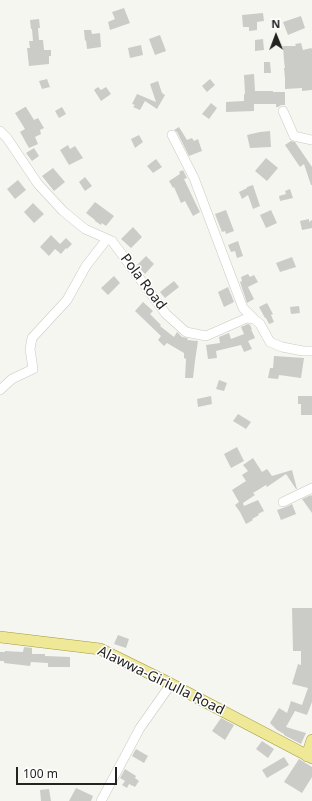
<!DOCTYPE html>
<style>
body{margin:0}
#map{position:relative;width:312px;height:801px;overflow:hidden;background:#f6f6f1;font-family:"Noto Sans",sans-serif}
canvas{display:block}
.north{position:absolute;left:256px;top:16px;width:40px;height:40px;-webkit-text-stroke:3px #fff;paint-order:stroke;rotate:359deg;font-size:11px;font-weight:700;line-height:16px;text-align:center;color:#232321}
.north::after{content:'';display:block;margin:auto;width:14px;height:18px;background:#232321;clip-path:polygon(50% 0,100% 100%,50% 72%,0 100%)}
.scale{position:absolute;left:16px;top:767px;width:101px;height:18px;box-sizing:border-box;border:2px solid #232321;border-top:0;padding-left:5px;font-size:12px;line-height:14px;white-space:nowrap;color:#232321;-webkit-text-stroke:3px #fff;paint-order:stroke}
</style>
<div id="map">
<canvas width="312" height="801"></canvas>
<div class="north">N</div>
<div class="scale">100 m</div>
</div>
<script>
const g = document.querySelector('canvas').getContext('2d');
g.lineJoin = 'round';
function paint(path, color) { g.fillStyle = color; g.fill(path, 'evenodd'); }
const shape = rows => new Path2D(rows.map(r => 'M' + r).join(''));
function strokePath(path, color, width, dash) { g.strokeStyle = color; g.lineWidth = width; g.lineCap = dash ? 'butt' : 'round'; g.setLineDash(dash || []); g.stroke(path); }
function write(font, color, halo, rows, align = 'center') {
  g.font = font + ' "Noto Sans",sans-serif'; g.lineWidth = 3; g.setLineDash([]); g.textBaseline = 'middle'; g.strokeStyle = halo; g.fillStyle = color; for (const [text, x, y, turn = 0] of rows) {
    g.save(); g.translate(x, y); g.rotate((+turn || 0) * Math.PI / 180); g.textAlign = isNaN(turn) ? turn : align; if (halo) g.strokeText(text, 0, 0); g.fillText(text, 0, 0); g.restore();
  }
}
const building = shape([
 [124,8,130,23,110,30,108,22,115,19,112,12],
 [263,13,264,21,257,22,257,30,249,31,249,27,243,27,242,15],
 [301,16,305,28,288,35,283,22],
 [39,19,40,28,38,28,39,40,43,40,44,50,51,50,51,56,49,56,49,64,29,66,27,48,30,48,29,41,33,41,32,29,31,29,30,20],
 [84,30,91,30,92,34,100,33,101,47,87,49,86,40,85,41],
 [160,35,166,51,155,55,149,39],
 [263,39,264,50,255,51,255,40],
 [301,43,303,50,311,48,312,49,312,90,302,91,302,88,285,89,285,78,284,68,285,68,284,61,283,46,296,46,295,44],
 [141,45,143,55,130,58,128,48],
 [264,62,270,62,271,73,264,73],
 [254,74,255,91,273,91,273,92,285,92,285,105,281,105,278,107,276,107,276,104,254,104,254,111,226,112,226,102,244,101,244,94,245,94,244,75],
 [47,79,50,87,42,89,39,81],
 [210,79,215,85,207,92,202,86],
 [158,81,162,93,165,95,157,109,145,101,140,110,133,107,135,105,132,104,137,94,156,102,150,84],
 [98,87,101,90,106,87,111,94,101,101,94,90],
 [211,103,217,108,209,119,202,114],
 [25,107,26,107,34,120,38,118,44,128,40,130,41,134,35,137,38,144,29,148,20,132,25,129,15,113],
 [62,107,66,114,59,118,55,111],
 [179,127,187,140,192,138,194,141,198,139,202,151,189,156,177,132,174,130],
 [270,131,271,147,250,148,247,135,260,132],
 [139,135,143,142,135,148,131,139],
 [291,141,295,142,312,167,312,185,311,185,304,164,300,167,285,145],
 [68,145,70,149,75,146,83,158,69,165,60,150],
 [34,148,39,156,32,161,26,153],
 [266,158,278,168,267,181,255,171],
 [156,159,162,167,153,173,147,166],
 [53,168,65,182,54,191,42,176],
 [183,170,187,178,184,179,194,200,200,212,193,216,185,201,181,203,174,187,173,188,169,181,180,174,179,172],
 [85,177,92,186,85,191,79,182],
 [18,180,26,190,15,199,7,189],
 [253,185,260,206,253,209,248,195,242,199,239,192,247,188,247,187],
 [290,189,293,198,280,201,279,196,286,194,285,191],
 [95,202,114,216,106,226,102,223,101,225,95,221,95,220,86,213],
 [33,203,44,214,34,223,24,212],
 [226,210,234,231,226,234,225,231,222,232,215,214],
 [271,210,277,223,266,228,260,215],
 [309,219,309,222,312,220,312,228,302,230,300,221],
 [133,227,142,237,131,248,121,239],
 [51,235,60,244,66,238,72,244,67,249,66,248,61,254,55,249,49,256,40,247],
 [238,241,243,256,237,258,235,251,231,252,228,245],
 [146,256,154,264,145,274,137,265],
 [292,257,296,267,280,272,276,263],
 [248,274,250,277,254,275,258,282,248,287,254,299,247,303,240,282,242,281,241,277],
 [114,276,120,283,108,295,101,288],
 [174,281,179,287,165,298,160,292],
 [228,287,234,302,224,307,218,292],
 [143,302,153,311,150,314,161,325,160,326,174,337,177,332,182,337,188,338,187,340,198,341,195,361,193,378,185,378,186,359,184,358,184,353,167,343,164,346,158,340,161,336,135,311],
 [267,303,273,314,271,315,274,322,269,324,266,318,265,318,259,307],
 [299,306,300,313,291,314,290,307],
 [248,324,250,325,252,329,251,329,255,338,248,341,252,349,244,352,241,345,216,351,217,358,208,359,206,345,220,343,219,337,229,333,231,339,244,334,241,327],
 [274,356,304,358,301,378,279,375,278,379,268,378,270,368,273,368],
 [219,380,227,383,224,391,216,389],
 [211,396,212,404,198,407,197,399],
 [298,396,312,396,312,415,301,415,301,404,298,404],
 [238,414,251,422,246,429,233,421],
 [237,447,244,461,231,468,224,454],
 [253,458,262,472,267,469,272,476,292,470,297,489,296,489,286,474,267,487,266,485,253,493,255,495,243,503,244,506,258,500,264,511,258,514,259,515,252,519,253,520,246,524,240,512,235,505,239,502,232,490,246,481,242,475,248,471,243,465],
 [311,495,312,496,312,513,302,499],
 [292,504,296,514,281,520,277,510,286,507],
 [292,608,312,608,312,702,307,715,295,711,286,727,306,733,301,744,284,735,284,734,277,730,270,723,279,708,287,713,291,701,302,705,308,688,292,684,298,664,301,665,301,651,293,651],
 [118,635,129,639,126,648,114,644],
 [24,647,32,648,32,654,45,654,45,656,70,657,70,667,48,667,48,663,31,662,30,666,4,663,4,661,0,661,0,652,5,652,5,651,23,652],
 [221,718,234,725,225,740,212,731],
 [262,741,274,749,268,758,256,749],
 [136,749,148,756,144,763,132,756],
 [284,757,289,765,267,778,262,770],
 [299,759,312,767,312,777,302,793,284,782],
 [125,769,136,776,135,778,139,781,135,787,129,784,127,788,122,785,125,781,120,778],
 [76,788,93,796,91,801,69,801],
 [49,789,51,801,41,801,40,790]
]);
const minor = shape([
 [283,111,294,136,312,140],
 [0,131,7,138,38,184,63,211,85,229,112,241,166,314,186,332,206,336,247,318,254,319,260,324,270,342,282,347,303,351,312,351],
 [172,135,194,178,243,308,254,319],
 [0,390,12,379,33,369,30,349,32,338,67,300,86,266,107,239],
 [283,502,312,488],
 [101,801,140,728,171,684]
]);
const major = shape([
 [0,637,100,649,171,684,312,758],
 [307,756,312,740]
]);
const streetNames = [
 ["Pola Road",143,282,53],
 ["Alawwa-Giriulla Road",161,681,26]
];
paint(building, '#cbcbc7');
strokePath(minor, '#c9c9c4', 10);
strokePath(major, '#a19940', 12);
strokePath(minor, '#fff', 9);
strokePath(major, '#efe897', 11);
write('14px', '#232321', '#fff', streetNames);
</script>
